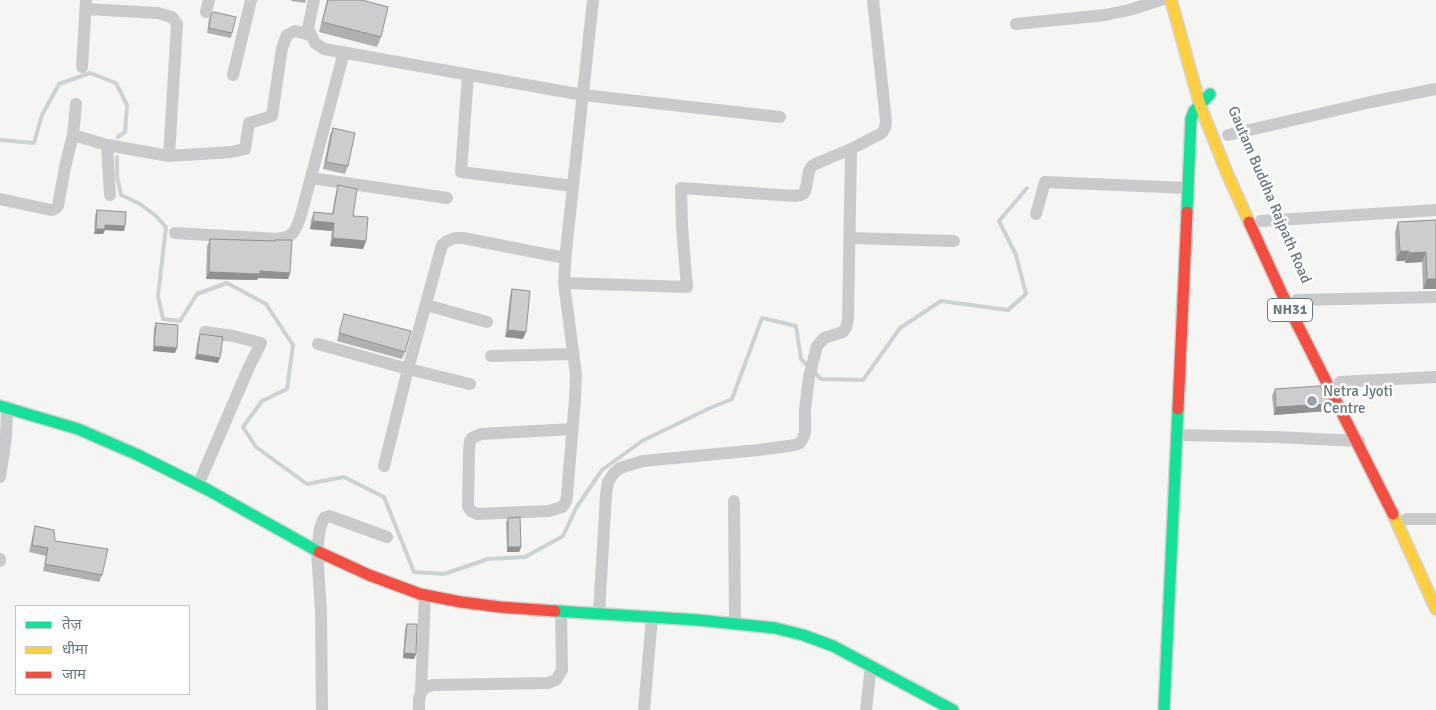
<!DOCTYPE html>
<meta charset="utf-8">
<style>
body{margin:0}
#map{position:relative;width:1436px;height:710px;overflow:hidden;background:#f5f5f4;font-family:Signika,"Noto Sans Devanagari",sans-serif}
canvas{display:block}
.legend{position:absolute;left:15px;top:605px;width:175px;height:90px;box-sizing:border-box;background:#fff;border:1px solid #c2c9cd;margin:0;padding:6px 9px;list-style:none;font-size:15px;color:#677781}
.legend li{display:flex;align-items:center;gap:10px;height:25px}
.legend b{width:25px;border:1px solid #c2c9cd}
</style>
<div id="map">
<canvas width="1436" height="710"></canvas>
<ul class="legend">
<li><b style="height:6px;background:#16e098"></b>तेज़</li>
<li><b style="height:6px;background:#ffcf43"></b>धीमा</li>
<li><b style="height:6px;background:#f24e42"></b>जाम</li>
</ul>
</div>
<script>
const g = document.querySelector('canvas').getContext('2d');
g.lineJoin = 'round';
const shape = rows => new Path2D(rows.map(r => 'M' + r).join(''));
function strokePath(path, color, width, dash) { g.strokeStyle = color; g.lineWidth = width; g.lineCap = dash ? 'butt' : 'round'; g.setLineDash(dash || []); g.stroke(path); }
function paint(path, color) { g.fillStyle = color; g.fill(path, 'evenodd'); }
function write(font, color, halo, rows, align = 'center') {
  g.font = font + ' Signika,sans-serif'; g.lineWidth = 5; g.setLineDash([]); g.textBaseline = 'middle'; g.strokeStyle = halo; g.fillStyle = color; for (const [text, x, y, turn = 0] of rows) {
    g.save(); g.translate(x, y); g.rotate((+turn || 0) * Math.PI / 180); g.textAlign = isNaN(turn) ? turn : align; if (halo) g.strokeText(text, 0, 0); g.fillText(text, 0, 0); g.restore();
  }
}
const stream = shape([
 [0,140,34,143,42,115,59,84,90,73,116,83,127,105,125,132,118,137],
 [117,157,117,176,121,195,140,204,156,216,166,227,158,296,163,319,180,321,197,294,227,283,266,304,293,345,287,389,262,401,243,427,256,447,307,484,344,477,384,497,414,572,444,574,488,559,525,557,563,536,576,508,602,470,642,441,710,408,732,399,762,318,796,326,801,359,808,366],
 [813,371,821,379,863,380,900,328,941,301,1008,310,1026,294,1016,255,999,221,1027,188]
]);
const street = shape([
 [314,0,308,28,315,43,324,49,583,95,780,117],
 [86,9,158,13,172,17,177,24,169,156,231,152,245,149,249,123,272,116,282,48,287,35,295,31,310,35],
 [206,12,209,0],
 [1016,24,1105,15,1129,10,1161,0],
 [82,67,86,0],
 [233,75,251,0],
 [468,75,461,172,573,186],
 [73,135,107,145,169,156],
 [1228,135,1371,102,1436,89],
 [107,145,110,195],
 [311,178,447,198],
 [0,199,51,210,55,209,58,206,65,167,73,135,76,104],
 [1036,214,1045,182,1188,188],
 [1261,221,1436,210],
 [175,233,277,239,287,237,293,233,297,226,301,215,344,52],
 [850,238,954,241],
 [564,283,687,287,682,227,681,188,794,196,801,195,804,193,806,188,809,171,811,167,815,164,851,149,882,133,885,128,886,121,873,0],
 [1297,300,1436,297],
 [426,305,487,322],
 [318,344,408,369,470,384],
 [491,356,573,354],
 [1340,382,1436,377],
 [572,429,481,434,472,438,470,441,469,450,468,507,471,511,477,514,549,511,562,507,566,502,567,495,575,399,576,375,564,283,566,251,593,0],
 [1176,435,1275,437,1359,441],
 [384,466,408,369,442,245,447,241,455,238,463,238,565,258],
 [0,477,6,438,7,408],
 [198,485,249,367,261,343,233,336,205,332],
 [734,501,735,624],
 [1407,519,1436,519],
 [0,559,0,561],
 [599,613,606,495,608,482,614,473,620,468,643,461,759,450,795,445,800,443,803,438,805,433,805,410,809,377,817,346,824,338,843,332,846,328,848,319,851,149],
 [421,692,425,595],
 [322,710,321,611,317,551,320,528,324,518,329,516,387,537],
 [419,710,419,699,421,692,426,687,433,685,548,683,556,680,562,670,561,610],
 [644,710,652,617],
 [866,710,871,666]
]);
const fast = shape([
 [1187,212,1191,119,1194,111,1210,94],
 [0,406,78,429,138,455,208,490,319,552],
 [555,611,698,620,775,628,803,635,833,646,953,710],
 [1164,710,1178,409]
]);
const slow = shape([
 [1171,0,1200,105,1227,173,1249,222],
 [1393,514,1436,609]
]);
const jam = shape([
 [1249,222,1283,296,1393,514],
 [1178,409,1187,212],
 [319,552,369,575,420,594,461,602,500,607,555,611]
]);
const wall = shape([
 [291,0,306,0,305,3,291,1],
 [327,0,362,0,381,37,377,47,319,32],
 [211,14,232,33,231,38,207,33,209,19],
 [333,128,348,166,345,174,323,169,330,135],
 [338,185,366,241,363,249,330,246,332,231,310,229,311,220,314,212,332,214,336,192],
 [97,210,125,226,124,231,105,230,103,234,94,234,95,215],
 [1436,220,1436,289,1423,289,1422,262,1405,263,1405,261,1396,261,1395,232,1398,222],
 [210,239,290,273,288,279,258,278,257,280,206,279,207,246],
 [512,289,523,339,505,337,510,296],
 [344,314,405,352,402,359,337,341],
 [156,323,175,353,153,351,154,328],
 [200,334,218,363,195,359,198,339],
 [1275,389,1326,411,1274,415,1272,396],
 [508,518,521,547,519,552,507,552,506,523],
 [35,526,102,575,99,582,43,571,46,556,29,552,33,534],
 [407,624,416,654,414,659,403,658,405,629]
]);
const shadedWall = shape([
 [313,221,334,223,332,231,310,229],
 [105,225,125,226,124,231,105,230,103,234,94,234,96,229],
 [333,238,366,241,363,249,330,246],
 [1400,251,1409,251,1405,261,1396,261],
 [1426,252,1422,262,1405,263,1409,253],
 [260,271,290,273,288,279,258,278,257,280,206,279,209,272],
 [1427,279,1436,279,1436,289,1423,289],
 [508,330,526,332,523,339,505,337],
 [154,346,177,348,175,353,153,351],
 [197,354,220,358,218,363,195,359],
 [1329,404,1326,411,1274,415,1276,407],
 [508,547,521,547,519,552,507,552],
 [404,653,416,654,414,659,403,658]
]);
const building = shape([
 [328,0,362,0,388,7,381,37,322,22,328,0],
 [214,12,236,17,232,33,209,28,211,14,214,12],
 [333,128,355,133,348,166,326,162,333,128],
 [338,185,357,189,353,216,368,217,366,241,333,238,334,223,313,221,314,212,333,214,338,185],
 [97,210,126,212,125,226,105,225,105,229,96,229,97,210],
 [1436,220,1436,279,1427,279,1426,252,1409,253,1409,251,1400,251,1398,222,1436,220],
 [210,239,275,241,275,240,292,240,290,273,260,271,260,274,209,272,210,239],
 [512,289,530,291,526,332,508,330,512,289],
 [344,314,411,331,405,352,339,333,344,314],
 [156,323,178,325,177,348,154,346,156,323],
 [200,334,223,337,220,358,197,354,200,334],
 [1320,386,1329,404,1276,407,1275,389,1320,386],
 [520,517,521,547,508,547,508,518,520,517],
 [35,526,54,530,55,541,108,549,102,575,45,564,48,548,32,545,35,526],
 [407,624,417,624,416,654,404,653,407,624]
]);
const markers = [
 [1312,401,6,"#99a3a9"]
];
const shields = [
 [1290,310,45]
];
const shieldNames = [
 ["NH31",1290,310]
];
const streetNames = [
 ["Gautam Buddha Rajpath Road",1269,195,67]
];
const poiNames = [
 ["Netra Jyoti",1323,392],
 ["Centre",1323,409]
];
strokePath(stream, '#cbd2d4', 4);
strokePath(fast, '#d2d2d2', 14);
strokePath(slow, '#d2d2d2', 14);
strokePath(jam, '#d2d2d2', 14);
strokePath(street, '#c9cacb', 12);
strokePath(fast, '#16e098', 11);
strokePath(slow, '#ffcf43', 11);
strokePath(jam, '#f24e42', 11);
paint(wall, '#afb0b1');
paint(shadedWall, '#8f9090');
paint(building, '#cccdce');
strokePath(building, '#8f9090', 1);
for (const [x, y, r, color] of markers) { const dot = new Path2D(); dot.arc(x, y, r, 0, 2 * Math.PI); g.fillStyle = color; g.fill(dot); strokePath(dot, '#fff', 2); }
for (const [x, y, w] of shields) { const box = new Path2D(); box.roundRect(x - w / 2, y - 11.5, w, 23, 4); g.fillStyle = '#fff'; g.fill(box); strokePath(box, '#677781', 1); }
write('bold 14px', '#677781', null, shieldNames);
write('15px', '#677781', '#fff', streetNames);
write('15px', '#677781', '#fff', poiNames, 'left');
</script>
